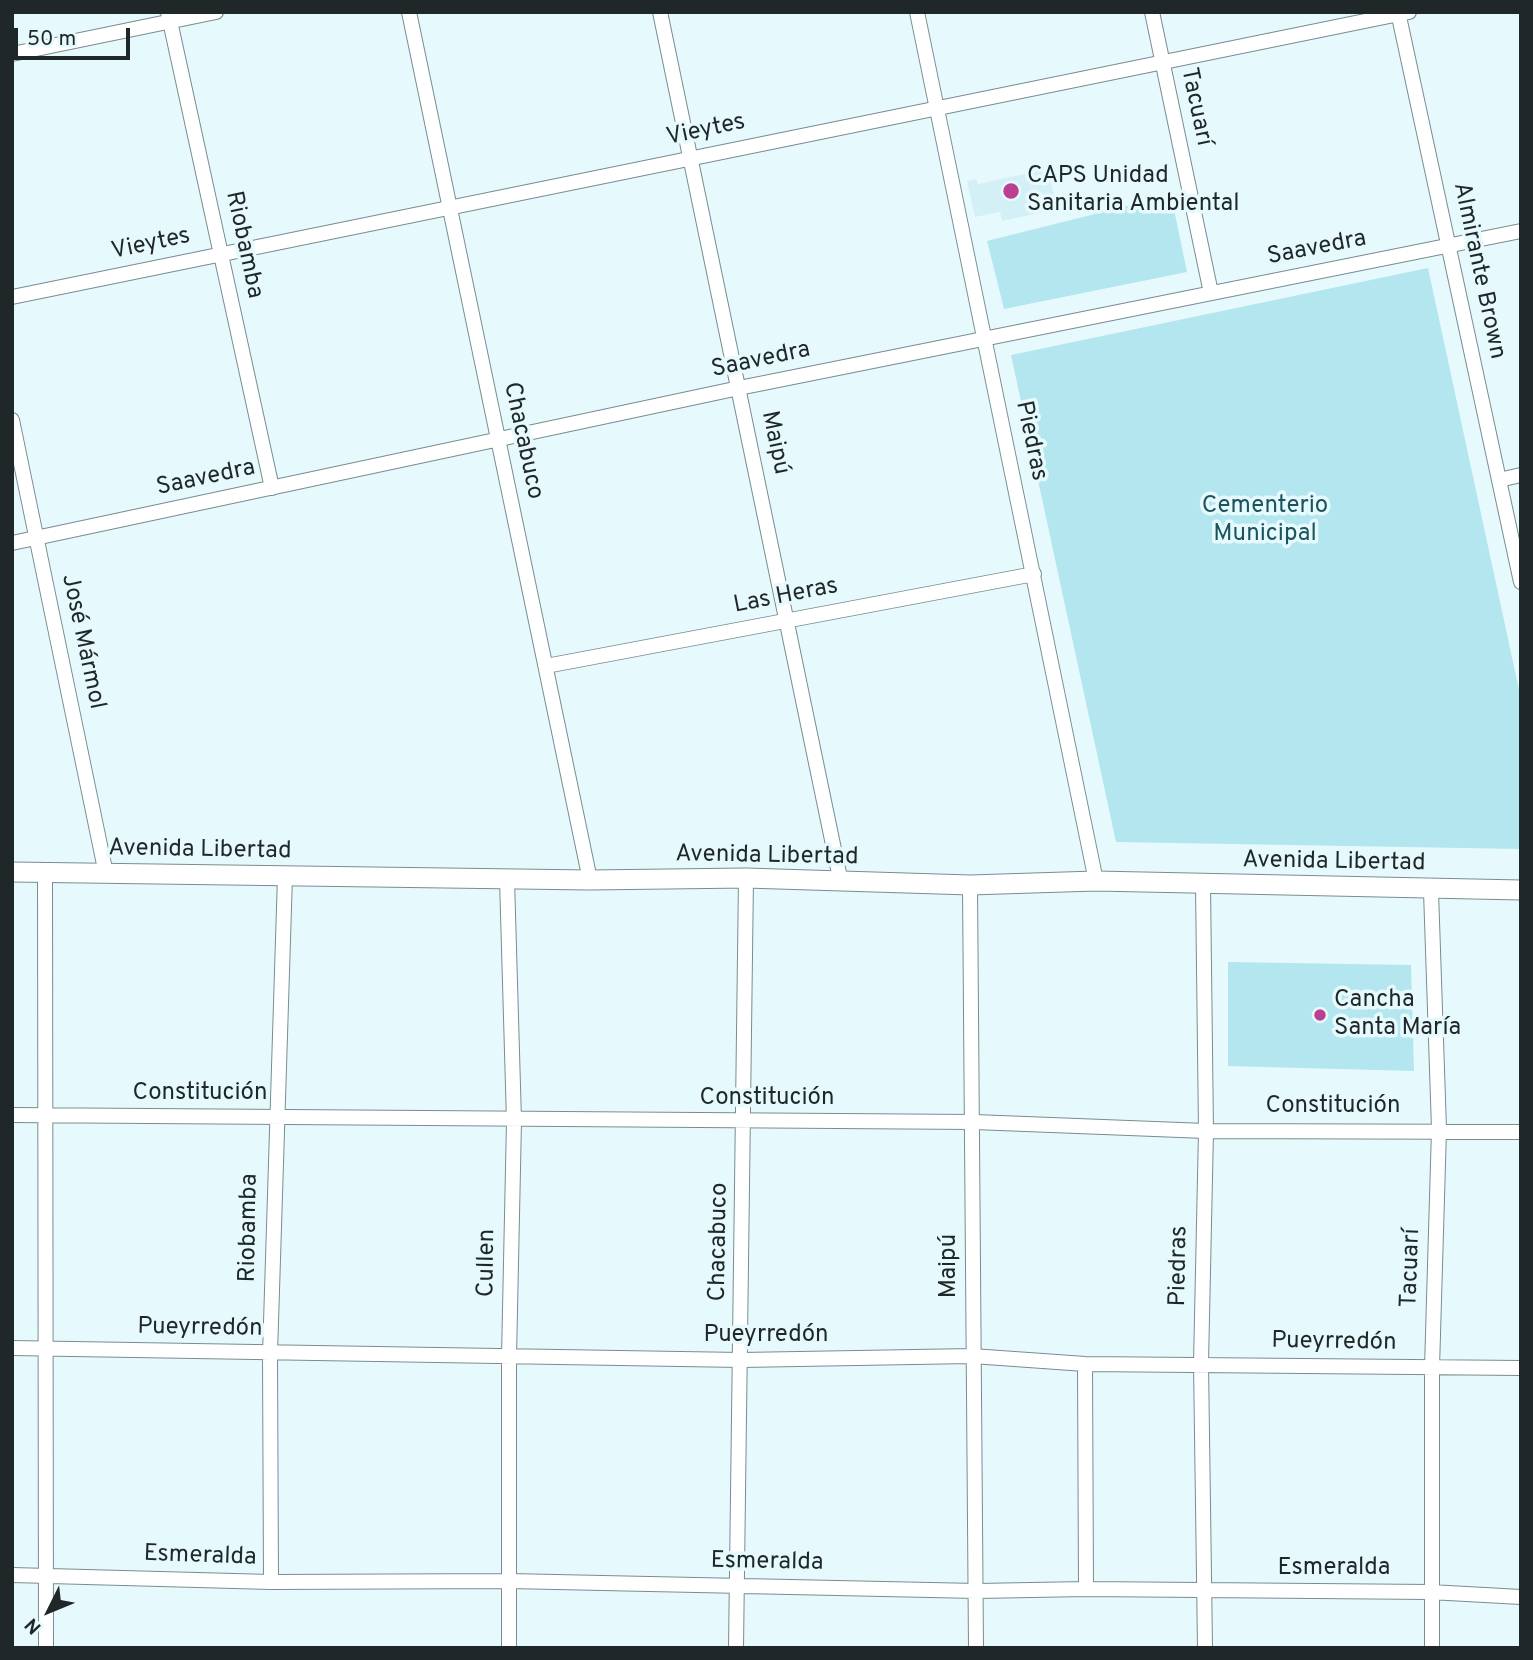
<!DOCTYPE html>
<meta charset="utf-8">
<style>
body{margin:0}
#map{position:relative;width:1533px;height:1660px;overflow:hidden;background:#e6fafd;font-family:Overpass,sans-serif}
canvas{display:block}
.frame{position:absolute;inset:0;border:14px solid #1f2728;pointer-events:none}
.north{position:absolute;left:14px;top:1576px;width:70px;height:70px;-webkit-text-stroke:5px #e6fafd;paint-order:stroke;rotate:227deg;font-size:19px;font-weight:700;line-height:28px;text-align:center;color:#1f2728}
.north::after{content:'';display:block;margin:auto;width:24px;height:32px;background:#1f2728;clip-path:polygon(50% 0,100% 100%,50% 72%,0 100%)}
.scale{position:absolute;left:14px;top:28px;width:116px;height:32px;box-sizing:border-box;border:4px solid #1f2728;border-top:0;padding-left:9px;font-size:21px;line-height:24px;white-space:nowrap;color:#1f2728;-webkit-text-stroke:5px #e6fafd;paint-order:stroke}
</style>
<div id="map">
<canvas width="1533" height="1660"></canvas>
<div class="frame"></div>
<div class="north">N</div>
<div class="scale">50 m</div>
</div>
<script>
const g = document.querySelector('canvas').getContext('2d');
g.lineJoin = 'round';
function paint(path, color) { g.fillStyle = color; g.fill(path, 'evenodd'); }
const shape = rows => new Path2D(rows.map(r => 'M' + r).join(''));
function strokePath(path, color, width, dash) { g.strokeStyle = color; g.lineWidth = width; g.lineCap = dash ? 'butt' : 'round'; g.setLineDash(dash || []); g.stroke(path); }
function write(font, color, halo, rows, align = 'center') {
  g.font = font + ' Overpass,sans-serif'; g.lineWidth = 7; g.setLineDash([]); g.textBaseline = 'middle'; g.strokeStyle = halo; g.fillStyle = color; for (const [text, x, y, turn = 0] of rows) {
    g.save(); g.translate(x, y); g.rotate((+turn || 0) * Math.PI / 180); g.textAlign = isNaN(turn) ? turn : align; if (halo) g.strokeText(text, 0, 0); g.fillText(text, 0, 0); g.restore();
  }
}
const built = shape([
 [1048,169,1055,200,1042,203,1044,212,1002,221,1000,212,975,217,967,181,976,179,978,184]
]);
const green = shape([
 [1171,195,1187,272,1004,309,987,241],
 [1428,268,1521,699,1521,849,1116,842,1011,355],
 [1228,962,1411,965,1414,1071,1228,1066]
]);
const minor = shape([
 [168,12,272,488],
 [409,12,590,880],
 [660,12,841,883],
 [917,12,1096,881],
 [1152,12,1211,293],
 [1398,12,1521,582],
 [12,54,216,12],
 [12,297,1409,12],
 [12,420,106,874],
 [1499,480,1521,475],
 [12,543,739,388,1521,231],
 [546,666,1034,574],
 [45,872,46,1648],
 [507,879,514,1121,509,1357,509,1648],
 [970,885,976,1648],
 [1203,885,1206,1131,1201,1363,1205,1648],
 [1431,891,1439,1129,1432,1368,1432,1648],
 [12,1115,974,1122,1206,1131,1521,1132],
 [12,1348,741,1360,972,1356,1085,1364,1521,1368],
 [1085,1364,1086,1589],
 [12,1575,271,1582,509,1581,977,1591,1086,1589,1430,1592,1521,1597],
 [271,1582,270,1354,285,876],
 [736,1648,746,878]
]);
const secondary = shape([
 [12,872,590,880,746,878,970,885,1096,881,1521,890]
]);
const markers = [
 [1011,191,9,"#bc4091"],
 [1320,1015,7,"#bc4091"]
];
const streetNames = [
 ["Tacuarí",1195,107,78],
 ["Vieytes",706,131,-12],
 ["Vieytes",151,245,-12],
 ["Riobamba",243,245,78],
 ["Saavedra",1317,249,-11],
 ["Almirante Brown",1478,271,78],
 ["Saavedra",761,361,-12],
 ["Chacabuco",522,441,78],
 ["Piedras",1030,441,78],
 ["Maipú",774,443,78],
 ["Saavedra",206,479,-12],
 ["Las Heras",786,597,-11],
 ["José Mármol",82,642,78],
 ["Avenida Libertad",200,851,1],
 ["Avenida Libertad",767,857,1],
 ["Avenida Libertad",1334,863,1],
 ["Constitución",200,1094],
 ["Constitución",767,1099],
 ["Constitución",1333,1107],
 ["Riobamba",250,1228,-89],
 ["Chacabuco",720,1242,-89],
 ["Cullen",488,1263,-89],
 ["Maipú",950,1266,-90],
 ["Piedras",1180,1266,-89],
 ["Tacuarí",1412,1268,-88],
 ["Pueyrredón",200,1329,1],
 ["Pueyrredón",766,1336],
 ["Pueyrredón",1334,1343,1],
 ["Esmeralda",200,1557,2],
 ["Esmeralda",767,1563,1],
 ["Esmeralda",1334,1569]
];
const poiNames = [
 ["CAPS Unidad",1027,177],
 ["Sanitaria Ambiental",1027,205],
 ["Cancha",1334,1001],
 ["Santa María",1334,1029]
];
const parkNames = [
 ["Cementerio",1265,507],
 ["Municipal",1265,535]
];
paint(built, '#d3f0f6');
paint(green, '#b3e6ef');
strokePath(minor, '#7a8c90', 16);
strokePath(secondary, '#7a8c90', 21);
strokePath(minor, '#fff', 14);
strokePath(secondary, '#fff', 19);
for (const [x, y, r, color] of markers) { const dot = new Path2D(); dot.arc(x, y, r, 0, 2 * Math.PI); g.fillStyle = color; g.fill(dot); strokePath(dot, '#e6fafd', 2.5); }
write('24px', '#1f2728', '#e6fafd', streetNames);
write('24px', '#1f2728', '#e6fafd', poiNames, 'left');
write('24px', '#1b545d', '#e6fafd', parkNames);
</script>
